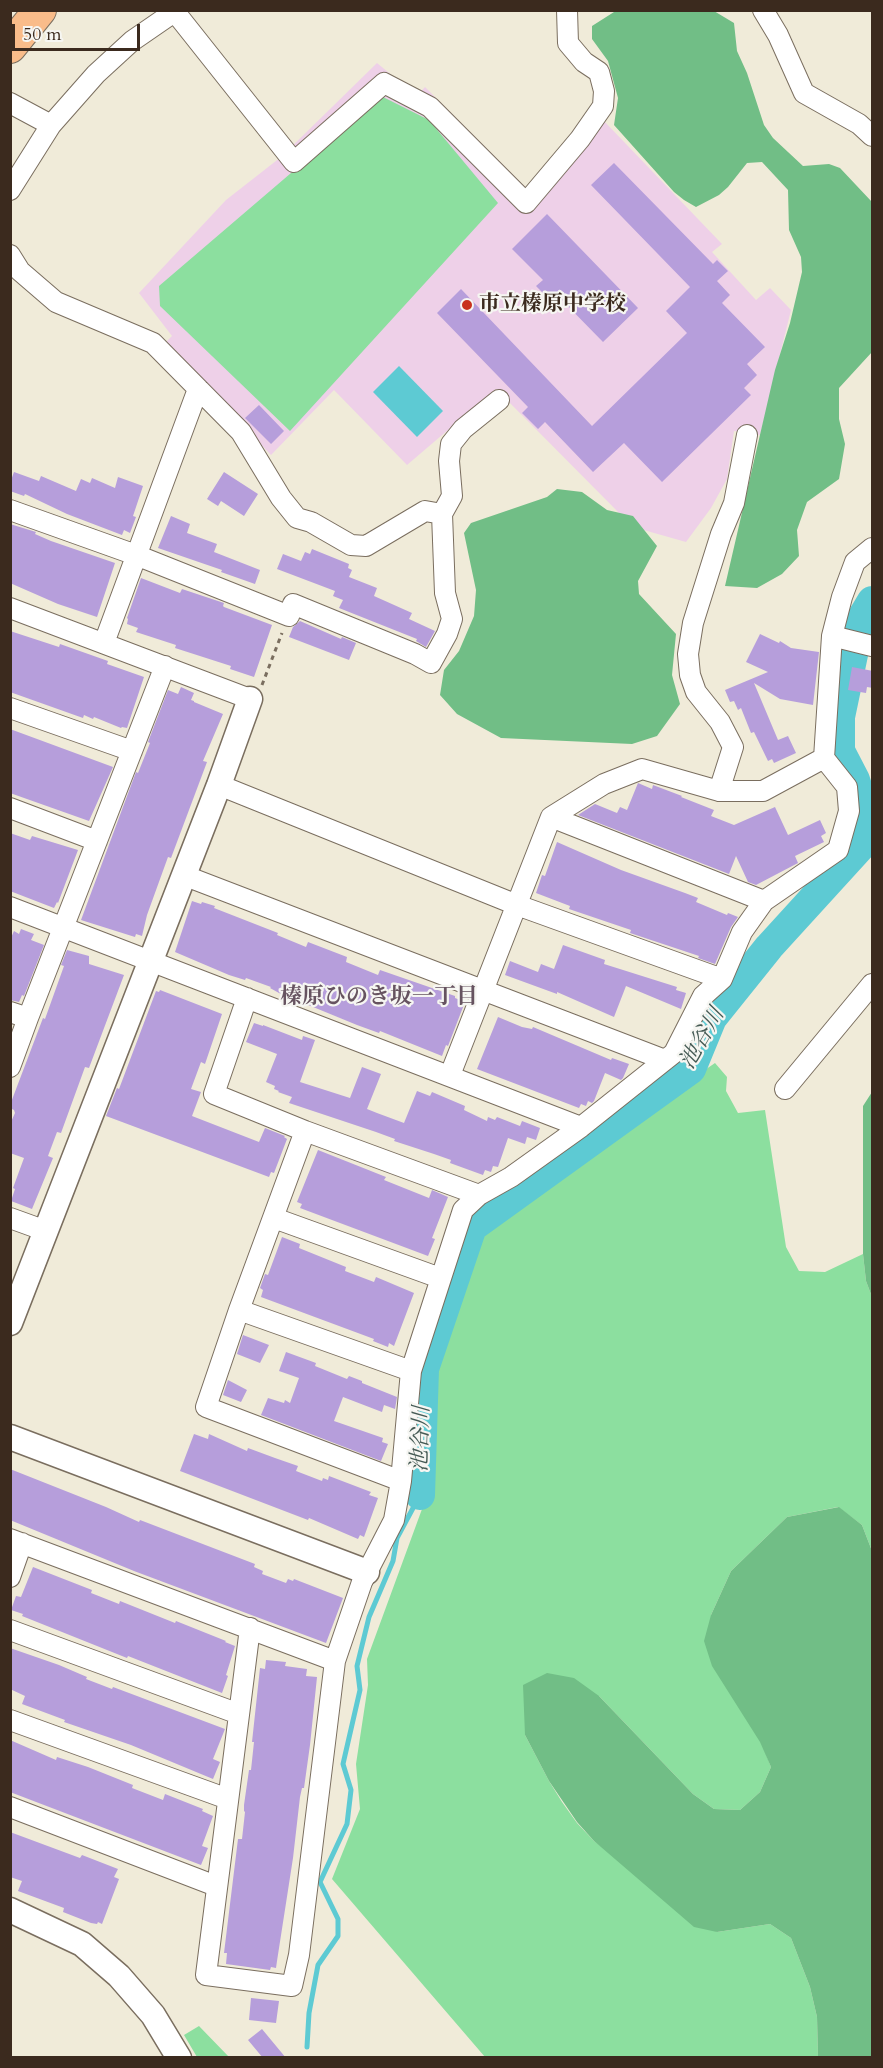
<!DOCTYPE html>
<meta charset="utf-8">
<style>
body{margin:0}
#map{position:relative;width:883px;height:2068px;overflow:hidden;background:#f0ebd9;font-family:Cardo,serif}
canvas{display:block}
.frame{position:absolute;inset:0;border:12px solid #3b2a1e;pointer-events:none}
.scale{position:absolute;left:12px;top:24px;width:128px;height:27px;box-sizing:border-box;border:3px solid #3b2a1e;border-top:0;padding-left:8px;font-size:18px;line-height:21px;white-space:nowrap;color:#3b2a1e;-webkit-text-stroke:4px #f6f6f2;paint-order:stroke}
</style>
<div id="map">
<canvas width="883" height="2068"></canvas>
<div class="frame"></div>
<div class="scale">50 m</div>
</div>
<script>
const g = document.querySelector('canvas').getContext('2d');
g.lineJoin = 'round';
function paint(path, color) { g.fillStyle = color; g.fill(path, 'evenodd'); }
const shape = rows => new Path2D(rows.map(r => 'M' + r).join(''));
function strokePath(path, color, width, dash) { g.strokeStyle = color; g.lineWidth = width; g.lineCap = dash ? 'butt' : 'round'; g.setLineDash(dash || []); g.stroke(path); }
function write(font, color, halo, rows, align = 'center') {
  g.font = font + ' Cardo,"Noto Serif JP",serif'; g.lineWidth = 4.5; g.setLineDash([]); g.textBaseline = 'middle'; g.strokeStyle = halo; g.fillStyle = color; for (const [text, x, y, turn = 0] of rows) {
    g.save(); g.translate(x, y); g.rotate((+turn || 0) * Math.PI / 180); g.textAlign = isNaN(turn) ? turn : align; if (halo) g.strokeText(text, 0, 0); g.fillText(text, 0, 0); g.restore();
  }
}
const built = shape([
 [377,63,417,96,425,87,536,198,603,120,722,244,712,252,756,300,770,288,791,310,760,435,734,431,727,479,711,508,686,542,633,527,496,389,407,465,334,390,271,455,164,344,172,336,139,293,226,200,281,157]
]);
const green = shape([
 [381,96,429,120,498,203,290,431,160,306,159,286],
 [715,1063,727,1077,726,1091,738,1113,765,1110,786,1247,799,1271,825,1272,863,1254,866,1281,872,1297,872,1551,862,1525,838,1507,787,1517,731,1571,711,1615,771,1767,760,1792,740,1810,714,1809,693,1794,599,1696,525,1735,549,1781,562,1802,577,1823,594,1841,717,1932,770,1924,791,1938,810,1987,817,2017,818,2057,485,2057,332,1879,360,1809,356,1764,368,1685,367,1659,429,1490,433,1368,482,1231,499,1211],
 [199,2026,229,2057,197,2057,184,2035]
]);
const forest = shape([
 [642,10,714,11,734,23,737,51,747,73,764,125,773,138,803,166,829,164,840,168,872,202,872,352,839,388,839,419,845,444,839,479,807,502,797,530,799,556,782,574,757,588,725,586,775,370,790,323,802,272,801,257,789,230,788,190,762,162,747,163,728,187,719,195,696,207,684,200,674,192,614,125,618,98,608,61,592,39,592,26,614,12],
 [557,489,582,492,607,510,633,516,657,546,638,581,639,594,676,634,672,675,680,704,657,736,632,744,501,738,457,714,440,695,444,670,459,651,474,616,476,590,464,533,471,523,547,497],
 [872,1092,872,1297,866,1281,863,1254,863,1106],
 [839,1507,862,1525,872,1551,872,2057,818,2057,817,2017,810,1987,791,1938,770,1924,717,1932,694,1927,594,1841,577,1822,549,1781,525,1735,523,1685,547,1673,574,1678,599,1696,693,1794,714,1809,740,1810,760,1792,771,1767,760,1742,712,1666,704,1641,711,1615,731,1571,787,1517]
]);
const water = shape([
 [399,366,443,411,417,437,373,392]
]);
const stream = shape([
 [307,2047,309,2013,318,1965,338,1936,338,1919,320,1882,347,1824,351,1790,343,1764,360,1690,357,1666,369,1617,393,1561,397,1538,420,1495]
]);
const river = shape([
 [420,1495,424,1369,472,1227,691,1069,712,1018,769,947,862,845,861,799,855,780,840,751,840,717,860,621,872,601]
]);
const building = shape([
 [614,163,713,264,717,260,728,271,717,281,730,295,722,303,765,347,747,364,757,375,744,388,751,395,662,482,624,443,593,472,545,422,538,429,522,413,528,407,437,313,461,289,592,426,687,333,666,311,690,287,591,185],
 [547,214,638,308,603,342,557,295,551,301,536,286,543,280,512,249],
 [259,405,284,431,271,444,245,418],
 [14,472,39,481,41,476,76,491,81,479,90,483,92,478,115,488,118,477,143,486,133,516,136,517,130,533,124,530,122,535,67,514,25,494,24,496,10,491,10,483],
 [224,472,258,494,244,516,221,501,218,506,207,499],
 [171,516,190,524,187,533,217,544,214,552,260,570,255,584,221,572,222,570,158,548],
 [10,524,36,532,35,534,51,541,115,563,97,617,58,604,10,583],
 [312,549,349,564,348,568,352,570,349,577,377,588,374,596,412,613,409,619,435,631,426,647,416,641,417,639,339,608,343,600,333,596,335,591,277,569,283,554,301,561,305,552,310,554],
 [141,578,180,593,182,589,224,603,223,606,224,607,272,625,254,677,230,669,231,666,175,648,176,645,136,632,138,628,127,624,128,619,127,618],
 [300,621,341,639,342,637,356,643,349,660,289,637,293,627],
 [10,631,59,647,60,644,108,661,107,664,144,677,127,728,122,727,121,728,94,717,93,719,84,715,83,718,10,692],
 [760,634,779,643,780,641,791,648,819,652,813,705,780,699,754,683,778,740,788,736,796,753,774,763,772,759,768,761,754,732,751,733,741,708,738,710,734,701,730,702,725,690,768,672,746,662],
 [852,667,873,671,873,688,867,687,866,693,848,690],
 [181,687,194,693,191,700,194,701,194,702,223,714,203,761,207,762,171,858,168,857,147,915,142,936,136,934,135,937,81,920,136,772,138,773,150,743,148,742,168,690,178,694],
 [10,729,113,767,89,821,10,793],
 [638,783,652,789,653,785,682,796,681,797,714,810,711,816,734,825,775,807,788,835,820,820,826,833,821,836,824,842,795,856,798,863,756,885,748,882,736,856,729,874,578,815,595,804,617,813,620,807,627,810],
 [10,833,30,840,32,836,78,850,58,903,57,902,54,908,10,891],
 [557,842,621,870,685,893,698,898,696,902,727,915,728,913,738,917,731,927,715,964,698,958,699,956,630,933,631,930,569,909,570,906,536,893,542,875,545,876],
 [192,901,201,904,202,902,215,906,214,908,278,933,277,935,306,947,308,942,347,957,346,962,378,975,380,970,455,996,455,998,465,1002,448,1046,446,1045,442,1056,380,1031,379,1033,357,1025,279,993,270,988,271,987,246,978,245,980,229,975,175,952],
 [21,929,34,934,31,940,44,945,24,996,22,995,19,1002,10,1000,10,940,14,931,19,934],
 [563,945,605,960,604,964,677,987,676,990,686,993,681,1009,626,986,614,1017,557,992,557,994,505,975,510,961,538,972,541,964,554,969],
 [67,950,89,956,89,964,124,975,89,1068,85,1067,61,1133,57,1132,48,1156,53,1158,32,1209,11,1201,15,1189,13,1188,24,1158,10,1153,10,1124,15,1113,14,1110,10,1108,10,1105,43,1018,45,1019,64,966,61,965],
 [160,990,222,1014,205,1064,201,1062,191,1089,201,1092,192,1116,259,1142,265,1128,285,1136,284,1137,287,1139,274,1173,271,1172,269,1177,106,1116,117,1088,119,1089,156,991,159,992],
 [498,1017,522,1027,532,1029,533,1027,611,1060,612,1058,629,1064,623,1078,621,1080,605,1073,594,1101,592,1103,588,1101,586,1106,581,1104,579,1108,477,1069],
 [254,1023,263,1026,263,1025,302,1040,303,1036,315,1040,300,1082,350,1098,362,1067,381,1074,367,1109,377,1113,404,1123,417,1091,430,1096,432,1092,465,1106,464,1110,487,1121,488,1117,495,1120,497,1117,520,1126,522,1121,540,1128,536,1140,527,1137,525,1144,508,1138,498,1167,493,1166,491,1172,485,1170,483,1175,450,1163,451,1160,434,1154,394,1141,395,1139,376,1132,289,1103,292,1097,278,1092,279,1091,274,1089,275,1086,266,1082,277,1054,246,1042],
 [318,1150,386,1177,384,1180,429,1198,432,1190,448,1197,432,1238,435,1239,428,1256,300,1208,302,1204,297,1202],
 [282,1237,300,1244,299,1248,346,1267,345,1271,374,1282,376,1277,414,1293,394,1346,389,1343,388,1347,373,1341,374,1339,261,1297,263,1290,260,1288,265,1274,268,1275],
 [243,1335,269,1345,260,1363,237,1354],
 [286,1352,316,1363,315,1366,347,1379,349,1376,362,1381,362,1383,397,1397,395,1409,384,1405,382,1412,343,1397,334,1421,383,1438,382,1442,388,1444,381,1461,261,1415,268,1398,284,1403,285,1400,290,1403,299,1378,279,1371],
 [228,1380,247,1390,241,1402,223,1395],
 [194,1434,208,1439,209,1434,247,1451,248,1448,275,1458,298,1466,296,1471,322,1481,323,1478,328,1480,329,1476,371,1492,369,1495,378,1498,364,1537,360,1535,358,1539,309,1518,308,1520,180,1471],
 [10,1469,106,1507,139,1522,140,1520,255,1564,254,1567,263,1571,262,1574,286,1583,288,1579,293,1581,294,1579,343,1598,326,1643,134,1571,10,1520],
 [33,1567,92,1590,91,1593,119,1604,120,1601,175,1623,176,1621,226,1641,225,1642,235,1646,226,1675,228,1676,222,1693,128,1656,127,1658,22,1616,23,1614,11,1610,16,1596,21,1597],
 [10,1648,59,1665,87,1677,86,1679,112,1689,113,1687,225,1729,213,1759,220,1762,213,1779,131,1745,64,1722,65,1720,22,1704,25,1696,10,1689],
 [266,1660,286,1662,285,1666,307,1669,306,1676,317,1677,310,1745,304,1788,302,1788,300,1797,293,1858,277,1961,276,1968,271,1967,270,1970,226,1964,227,1953,224,1953,238,1839,242,1839,245,1812,244,1811,244,1805,249,1770,251,1770,254,1742,252,1742,260,1668,265,1669],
 [10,1740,56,1760,57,1757,88,1767,133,1785,132,1788,163,1800,165,1794,203,1809,202,1811,213,1816,202,1846,208,1848,201,1865,10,1792],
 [10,1832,80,1858,82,1855,118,1869,114,1877,119,1879,102,1924,98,1922,97,1924,91,1923,63,1912,64,1908,18,1891,22,1881,10,1877],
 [251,1998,279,2001,276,2023,249,2020],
 [262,2029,286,2058,263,2058,248,2040]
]);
const path = shape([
 [262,685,282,633]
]);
const minor = shape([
 [763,10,778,35,804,93,859,124,872,136],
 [175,12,294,162,384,83,430,107,526,203,580,139,603,106,604,91,599,72,584,62,568,43,567,10],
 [10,103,51,125,96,74,132,41,177,10],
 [10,190,51,125],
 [10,255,20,271,56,302,153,343,241,432,281,498,297,518,311,522,351,545,366,546,425,511,442,514],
 [10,510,136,555,289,616,293,604,415,654,431,663,447,634,452,619,445,593,442,514,452,496,449,461,451,444,463,429,499,400],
 [10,608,250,699],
 [832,636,872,646],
 [104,643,198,389],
 [10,708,132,751],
 [219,785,517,905,722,979],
 [719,791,733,747,720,722,696,692,690,675,688,654,693,623,721,534,734,503,747,435],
 [10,808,97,841],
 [551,817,764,901],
 [183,875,665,1060],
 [10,907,581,1127],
 [247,998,214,1094,305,1131,479,1195],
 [10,1012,28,1018],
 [10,1067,28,1018,165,666],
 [450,1075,551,817,604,784,642,769,719,791,763,791,824,758],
 [785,1089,872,984],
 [305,1131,239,1310,206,1407,401,1481],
 [10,1218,46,1231],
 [274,1218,440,1278],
 [239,1310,411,1371],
 [10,1539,335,1661],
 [10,1577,22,1543],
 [250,1628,206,1975,292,1986,299,1955,335,1661,362,1582,394,1520,401,1481,411,1371,463,1210,479,1195,511,1177,581,1127,674,1053,703,996,722,979,742,932,764,901,838,850,849,811,847,787,824,758,832,636,842,597,855,562,872,548],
 [10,1630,239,1714],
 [10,1720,228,1799],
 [10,1807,216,1886]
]);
const tertiary = shape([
 [10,1323,219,785,250,699],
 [10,1437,367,1572],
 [10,1910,82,1944,119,1976,153,2015,179,2058]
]);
const trunk = shape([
 [10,47,40,10]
]);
const markers = [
 [467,305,6,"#c8321e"]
];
const poiNames = [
 ["市立榛原中学校",479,305]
];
const neighbourhoodNames = [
 ["榛原ひのき坂一丁目",379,998]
];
const waterNames = [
 ["池谷川",703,1039,-60],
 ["池谷川",422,1439,-88]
];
paint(built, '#eed0e8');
paint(green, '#8cdf9f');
paint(forest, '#71be86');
paint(water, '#5dcad3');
strokePath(stream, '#5dcad3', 5);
strokePath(river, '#5dcad3', 30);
paint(building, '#b69edb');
strokePath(minor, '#7a6e5f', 22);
strokePath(tertiary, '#7a6e5f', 27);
strokePath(trunk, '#7a6e5f', 34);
strokePath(path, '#7a6e5f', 3, [4.5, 4.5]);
strokePath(minor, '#fff', 20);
strokePath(tertiary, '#fff', 24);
strokePath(trunk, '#f9bc8a', 32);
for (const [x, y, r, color] of markers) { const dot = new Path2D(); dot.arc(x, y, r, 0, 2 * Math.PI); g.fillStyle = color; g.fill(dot); strokePath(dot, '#f6f6f2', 2); }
write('bold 21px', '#3b2a1e', '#f6f6f2', poiNames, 'left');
write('bold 22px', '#665360', '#f6f6f2', neighbourhoodNames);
write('italic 22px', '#455a54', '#f6f6f2', waterNames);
</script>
